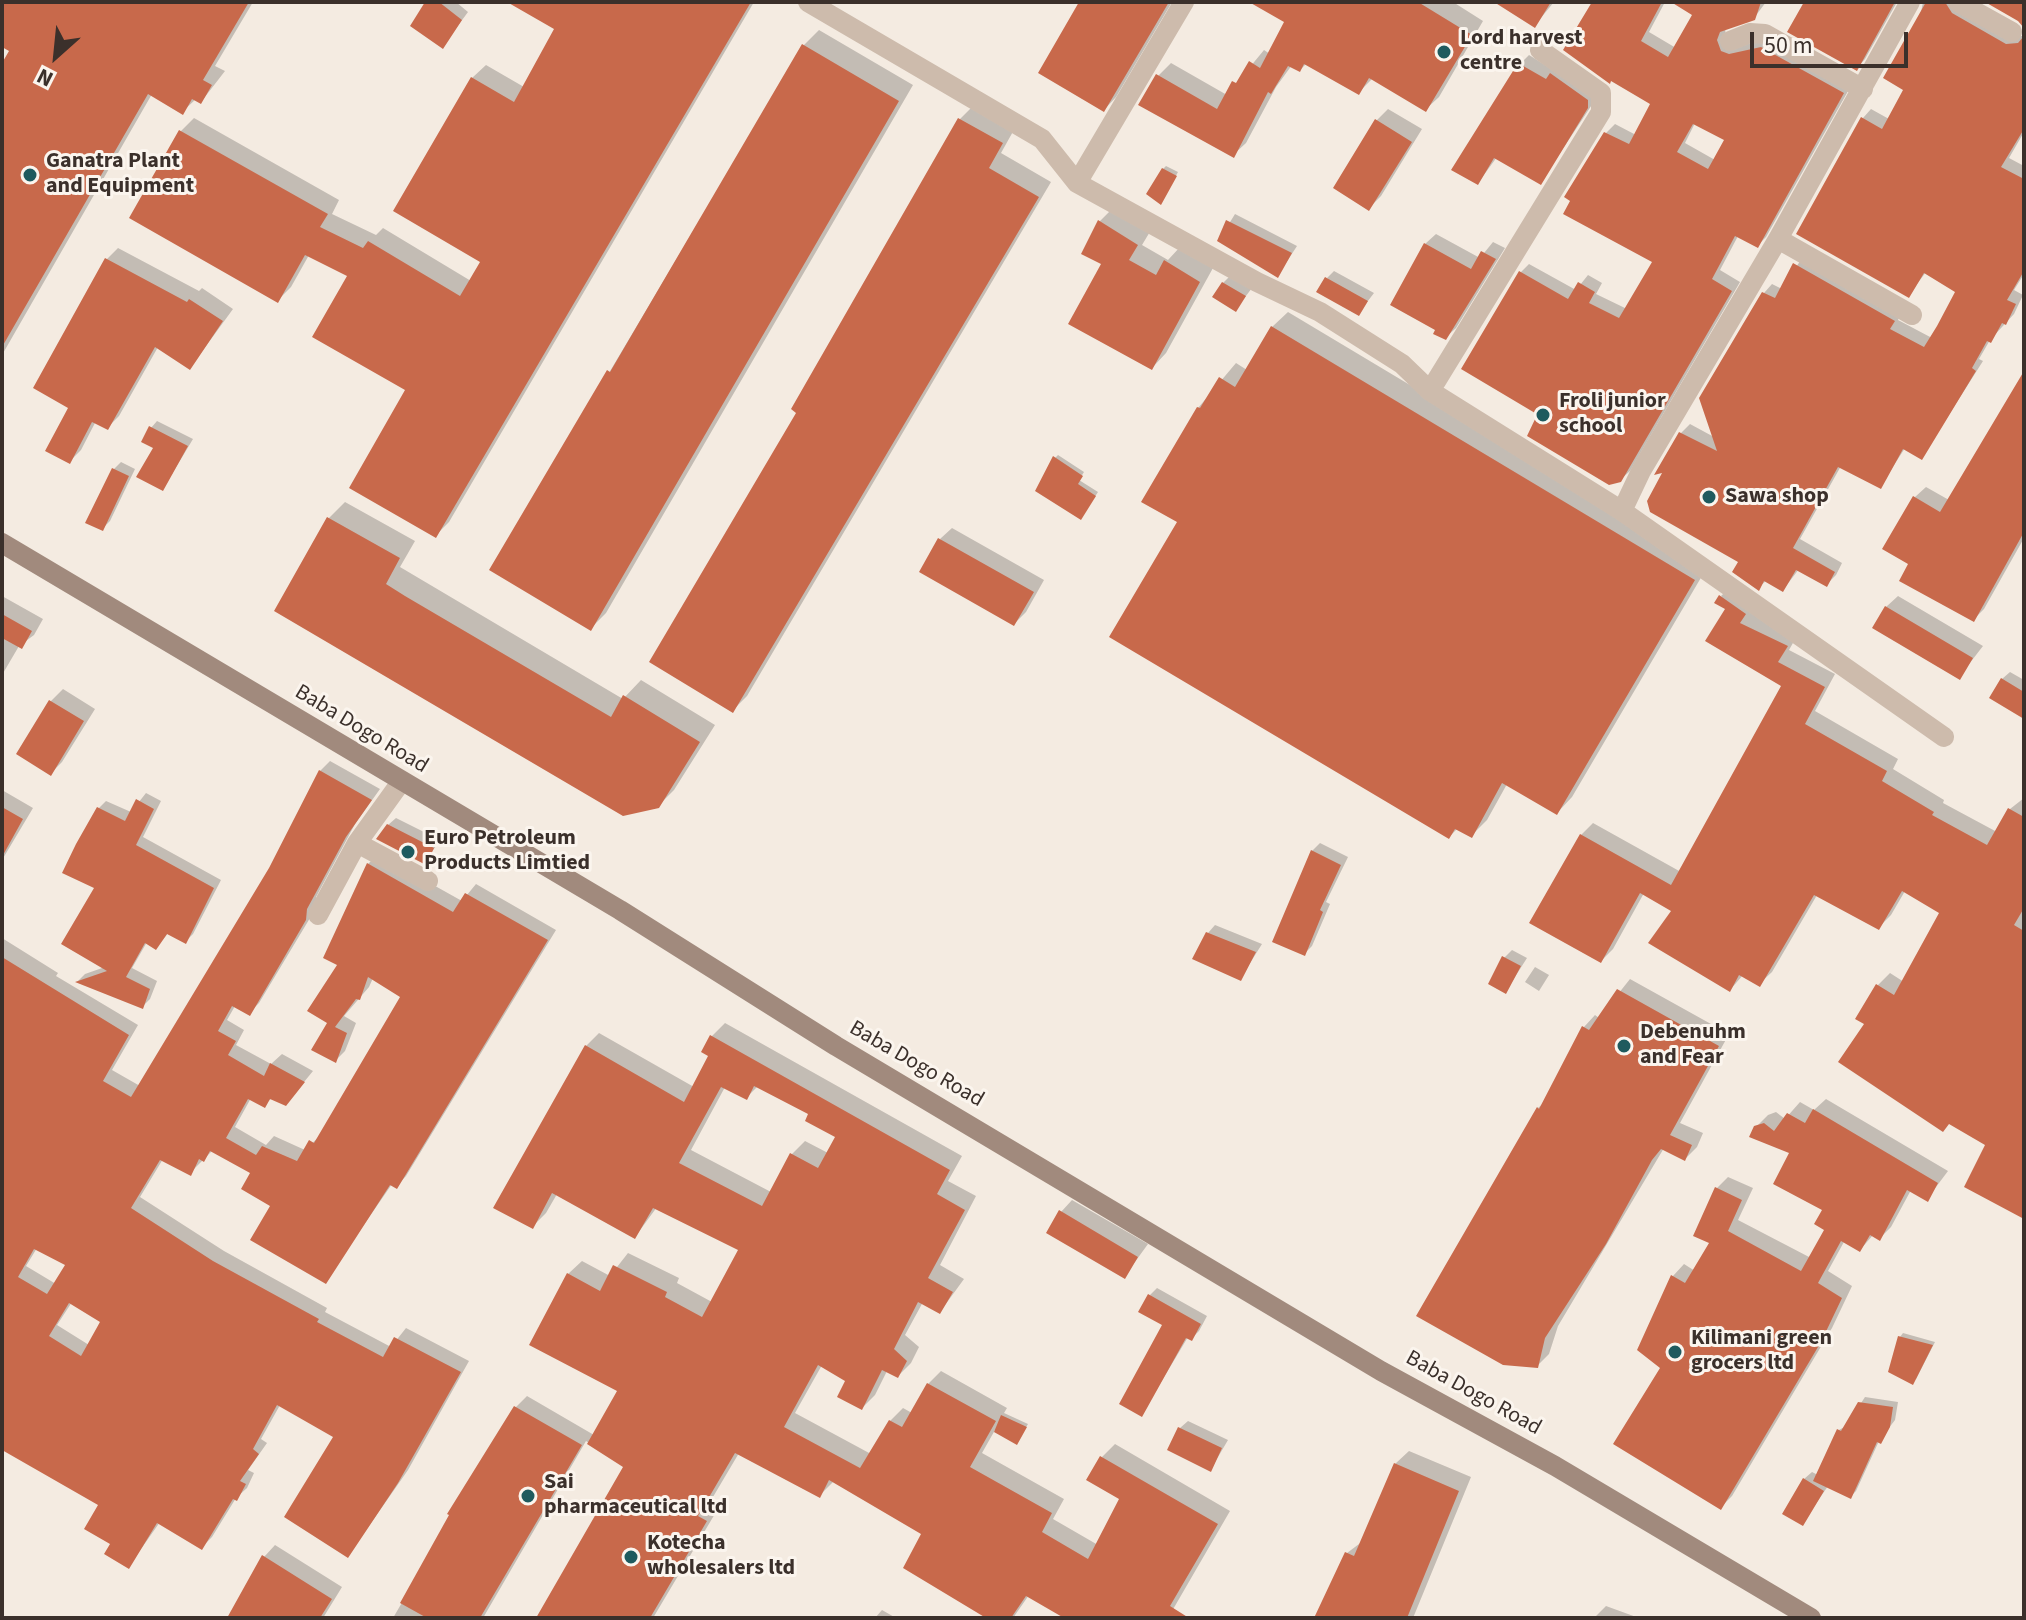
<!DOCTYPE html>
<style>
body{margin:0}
#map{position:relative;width:2026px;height:1620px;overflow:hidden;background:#f4ebe1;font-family:"Source Sans 3",sans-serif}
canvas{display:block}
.frame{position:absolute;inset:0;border:4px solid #3b302b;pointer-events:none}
.north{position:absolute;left:16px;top:16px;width:80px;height:80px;-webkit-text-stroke:6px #fbf5ee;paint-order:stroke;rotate:207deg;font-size:22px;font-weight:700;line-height:32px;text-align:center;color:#3b302b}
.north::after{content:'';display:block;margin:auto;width:28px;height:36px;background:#3b302b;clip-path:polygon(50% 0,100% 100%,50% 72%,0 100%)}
.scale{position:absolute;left:1750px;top:32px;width:158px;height:36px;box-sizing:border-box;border:4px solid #3b302b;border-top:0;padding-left:10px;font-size:24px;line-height:28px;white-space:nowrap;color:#3b302b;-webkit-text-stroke:6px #fbf5ee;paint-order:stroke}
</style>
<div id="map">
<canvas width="2026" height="1620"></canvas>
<div class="frame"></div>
<div class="north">N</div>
<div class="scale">50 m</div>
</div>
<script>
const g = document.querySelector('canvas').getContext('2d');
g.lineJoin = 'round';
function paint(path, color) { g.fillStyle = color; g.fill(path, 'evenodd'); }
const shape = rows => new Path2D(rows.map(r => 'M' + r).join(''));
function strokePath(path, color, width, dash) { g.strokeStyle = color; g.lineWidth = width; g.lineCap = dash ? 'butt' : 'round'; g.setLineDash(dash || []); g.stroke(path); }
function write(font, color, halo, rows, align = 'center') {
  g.font = font + ' "Source Sans 3",sans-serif'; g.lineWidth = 6; g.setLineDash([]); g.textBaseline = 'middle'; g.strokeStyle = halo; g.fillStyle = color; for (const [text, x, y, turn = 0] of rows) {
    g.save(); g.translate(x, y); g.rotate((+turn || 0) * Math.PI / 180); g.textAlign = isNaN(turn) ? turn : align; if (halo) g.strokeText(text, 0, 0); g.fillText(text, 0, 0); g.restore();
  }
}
const shadow = shape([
 [2,2,253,2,215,66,225,71,201,102,196,99,182,112,152,94,2,355,2,67,11,50,2,45],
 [428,2,456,2,468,12,443,46],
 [522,2,754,2,449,522,436,535,407,389,349,275,309,255,291,287,278,300,131,217,181,131,194,118,339,200,332,214,376,235,383,228,471,281,482,261,472,78,486,65,524,87,556,28],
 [1082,2,1172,2,1116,97,1104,110],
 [1253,2,1453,2,1483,21,1439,97,1426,109,1373,78,1359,92,1307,63,1300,70,1292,65,1276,87,1246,143,1233,155,1158,76,1171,63,1227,95,1264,50,1270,54,1286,22],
 [1498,2,1554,2,1535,25],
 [1594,2,1665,2,1649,32,1676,48,1695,15,1674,2,1766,2,1754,18,1725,27,1726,38,1738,46,1771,39,1852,84,1766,237,1757,246,1738,236,1720,270,1740,282,1630,471,1620,480,1540,415,1520,273,1529,264,1576,290,1588,275,1602,283,1596,294,1627,309,1655,261,1567,197,1606,133,1615,124,1636,135,1652,103],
 [1695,123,1727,139,1715,160,1685,143],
 [1807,2,1897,2,1865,59,1857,68],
 [1923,2,1958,2,2016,36,2024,36,2024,132,2009,158,2024,166,2024,274,2014,290,2023,295,2014,314,1990,340,1979,359,1983,361,1922,457,1905,448,1880,487,1841,466,1800,539,1842,563,1836,575,1827,584,1799,569,1783,590,1767,580,1758,588,1740,562,1681,433,1690,424,1714,437,1764,293,1772,284,1782,289,1804,255,1903,311,1898,320,1932,338,1958,291,1926,272,1908,296,1863,118,1871,109,1889,119,1906,89],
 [819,30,913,85,606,613,591,628,492,570,803,46],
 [1529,55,1597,97,1541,182,1497,157,1478,183,1520,64],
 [974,105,1015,128,1001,153,1051,182,747,696,733,710,799,412,793,409,960,119],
 [1388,109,1422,129,1381,196,1369,208,1376,121],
 [1166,166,1178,172,1163,199,1163,169],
 [1114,207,1151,230,1142,245,1168,260,1180,247,1213,268,1166,353,1152,368,1104,263,1100,221],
 [1235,214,1297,246,1278,275,1219,240],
 [1436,234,1480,258,1493,242,1505,248,1456,328,1445,338,1425,244],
 [118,248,199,291,202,288,233,309,190,368,158,347,119,416,107,428,96,421,81,450,70,461,107,259],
 [1334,271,1374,293,1358,314,1327,278],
 [1231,275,1252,288,1236,309,1223,283],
 [1288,312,1709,564,1572,797,1557,813,1507,784,1487,820,1471,836,1458,828,1449,837,1180,521,1198,408,1236,363,1247,370,1272,327],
 [2024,376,2024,538,1984,609,1973,620,1915,497,1926,487,1949,500],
 [157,421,193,439,163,489,151,428],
 [1058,455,1084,472,1079,480,1098,492,1083,515,1055,458],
 [121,462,135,469,110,521,102,529,113,470],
 [345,502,415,541,400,567,623,699,641,680,715,725,674,790,658,806,277,610,329,518],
 [952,528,1044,580,1026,612,1014,624,940,539],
 [1733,584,1798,634,1789,650,1835,674,1815,711,1898,759,1893,769,1944,800,1943,803,1997,832,2010,809,2024,798,2024,1218,1988,1144,1866,1023,1878,985,1890,973,1904,982,1942,912,1905,891,1891,915,1879,927,1817,895,1772,972,1759,984,1743,975,1730,990,1673,910,1644,893,1613,949,1601,961,1581,835,1593,823,1681,872,1784,686,1721,596],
 [2,596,43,619,34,635,19,646,2,675],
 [1898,596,1983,646,1959,677,1886,607],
 [2010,672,2024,680,2024,717,2002,679],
 [63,689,95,709,62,762,51,773,18,754,51,701],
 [330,761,380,789,355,824,316,897,316,908,259,1003,249,1013,235,1006,227,1020,244,1030,236,1045,271,1064,282,1054,313,1071,286,1104,272,1098,264,1105,251,1098,235,1127,266,1145,274,1136,305,1150,323,1133,402,996,373,978,369,987,344,1016,356,1023,345,1051,335,1061,329,1022,340,964,368,864,378,854,462,901,476,884,556,930,406,1176,396,1187,392,1184,325,1281,253,1173,213,1150,190,1173,163,1159,140,1197,224,1251,327,1308,325,1312,391,1347,406,1328,469,1361,408,1470,348,1556,336,1436,280,1405,261,1439,267,1443,248,1470,254,1473,247,1488,236,1498,212,1537,202,1547,160,1522,129,1566,113,1543,101,1505,2,1446,2,938,58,973,56,976,138,1025,112,1070,140,1086,271,869,320,771],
 [37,1248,68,1264,56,1284,26,1266],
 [72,1302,101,1320,89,1345,57,1325],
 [2,790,33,808,2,860],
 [146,793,161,801,143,837,221,880,193,934,185,942,169,932,156,948,147,942,132,968,157,981,150,999,142,1007,78,981,85,974,105,967,96,887,98,809,106,801,131,812],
 [396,818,440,840,425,862,388,825],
 [1320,843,1348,857,1326,902,1330,904,1312,946,1305,953,1312,851],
 [1215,925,1262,944,1240,979,1208,933],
 [1512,950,1527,958,1506,991,1504,958],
 [1535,967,1549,975,1539,991,1525,982],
 [1630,979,1729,1034,1680,1123,1703,1133,1697,1147,1685,1159,1664,1148,1558,1326,1549,1354,1537,1366,1538,1108,1546,1101,1584,1027,1595,1015,1599,1018],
 [725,1023,962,1156,948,1181,976,1196,940,1265,964,1279,940,1312,923,1302,905,1335,919,1347,911,1363,898,1376,887,1371,875,1395,862,1408,848,1380,822,1365,795,1413,871,1454,890,1421,903,1408,912,1413,928,1384,941,1371,1007,1408,1004,1413,1028,1424,1017,1442,995,1430,982,1453,1064,1499,1053,1519,1098,1545,1122,1498,1102,1457,1115,1444,1230,1511,1168,1618,1068,1618,1029,1595,1013,1618,990,1618,924,1533,834,1481,819,1496,739,1453,710,1502,719,1507,653,1618,537,1618,625,1466,586,1441,483,1618,393,1618,516,1407,527,1396,594,1435,619,1391,568,1274,582,1261,610,1276,628,1253,679,1278,677,1283,712,1302,741,1249,657,1207,635,1237,557,1194,546,1213,533,1226,586,1046,599,1033,694,1087,710,1055,712,1036],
 [758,1086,811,1114,838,1136,828,1153,805,1141,792,1154,771,1192,691,1150,725,1087,746,1098],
 [1826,1099,1948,1171,1927,1199,1911,1190,1891,1227,1880,1238,1873,1235,1860,1250,1845,1240,1828,1271,1852,1286,1832,1328,1732,1496,1721,1507,1663,1367,1639,1349,1673,1276,1684,1264,1695,1271,1712,1242,1717,1188,1728,1177,1753,1188,1738,1220,1811,1258,1827,1230,1825,1209,1792,1152,1756,1127,1768,1115,1776,1112,1785,1119,1800,1102,1814,1110],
 [1072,1200,1148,1244,1124,1277,1061,1212],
 [1157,1288,1207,1316,1199,1331,1191,1339,1188,1337,1142,1414,1165,1324,1150,1295],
 [1903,1333,1935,1342,1916,1379,1900,1337],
 [1865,1397,1898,1402,1895,1420,1879,1441,1856,1491,1851,1496,1828,1486,1802,1524,1804,1479,1812,1472,1818,1475,1839,1430,1846,1426],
 [1188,1421,1228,1440,1211,1469,1180,1428],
 [1409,1451,1471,1477,1413,1618,1316,1618,1347,1553,1363,1541,1395,1464],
 [275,1545,342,1587,323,1618,228,1618,264,1557],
 [1606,1606,1639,1618,1594,1618],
 [882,1610,896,1618,875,1618]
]);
const building = shape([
 [2,2,249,2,203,80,212,85,201,104,192,99,183,115,148,94,2,347,2,63,9,51,2,47],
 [425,2,439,2,462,20,443,49,410,26],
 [507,2,751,2,436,538,349,488,405,390,312,337,347,276,305,255,278,303,129,218,179,130,328,214,320,227,363,248,368,241,460,296,480,262,393,211,471,77,514,102,554,29],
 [1079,2,1169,2,1104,112,1038,73],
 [1249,2,1418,2,1472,35,1426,112,1369,78,1359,95,1304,64,1300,72,1288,66,1271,94,1268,92,1234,158,1138,105,1156,74,1217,109,1232,81,1236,83,1249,61,1260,68,1284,22],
 [1494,2,1551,2,1535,28],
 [1592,2,1662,2,1641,41,1668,57,1692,15,1671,2,1761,2,1755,20,1720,32,1717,40,1721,51,1729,54,1761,47,1844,93,1758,248,1735,236,1712,279,1732,291,1621,482,1609,485,1527,436,1537,415,1535,413,1461,369,1519,271,1568,299,1578,282,1595,292,1589,303,1619,318,1652,262,1563,214,1570,201,1564,197,1604,132,1629,144,1650,104,1611,81,1610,84,1563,50],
 [1693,124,1724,140,1708,169,1677,152],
 [1804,2,1895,2,1857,71,1787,32],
 [1926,2,1945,2,1952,13,2006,44,2018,43,2024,36,2024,129,2001,167,2024,179,2024,271,2007,300,2016,304,2006,325,2002,323,1991,343,1987,341,1972,368,1976,371,1922,460,1903,449,1881,489,1838,467,1793,548,1835,572,1827,587,1796,570,1783,592,1764,581,1759,591,1732,572,1738,562,1650,512,1647,501,1662,473,1654,475,1679,432,1717,451,1699,398,1762,292,1775,298,1793,263,1895,321,1890,329,1924,347,1937,326,1955,292,1924,273,1909,298,1796,234,1861,117,1882,129,1903,90,1883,78],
 [1985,2,2024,2,2024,28,2018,21],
 [802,44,899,101,591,631,489,570,607,370,610,372],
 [1518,63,1546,79,1550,73,1588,100,1588,108,1541,185,1494,158,1478,185,1451,170],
 [958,118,1003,143,989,168,1039,197,733,713,649,662,796,413,791,409],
 [1375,119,1412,142,1369,211,1333,188],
 [1162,168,1177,176,1161,205,1146,194],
 [1098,220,1138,245,1129,260,1156,275,1164,260,1200,282,1152,370,1068,324,1101,264,1081,254],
 [1226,220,1292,253,1278,278,1217,241],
 [1424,243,1471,269,1481,251,1496,259,1446,340,1433,334,1435,330,1390,305],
 [105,258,187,302,189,299,223,321,190,370,155,347,108,430,92,422,70,464,45,451,68,408,33,388],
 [1325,277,1368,301,1359,316,1316,292],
 [1222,282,1246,296,1236,312,1212,297],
 [1271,326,1695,580,1557,815,1502,783,1472,838,1455,829,1449,839,1109,637,1177,522,1141,502,1197,407,1200,408,1219,377,1235,387],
 [2024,371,2024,532,1974,622,1899,581,1908,564,1882,549,1913,496,1940,512],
 [149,426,188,446,163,491,136,477,153,448,141,442],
 [1053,456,1083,476,1078,484,1096,496,1081,520,1035,491],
 [112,468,129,476,103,531,85,523],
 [327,517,400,558,386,584,405,596,611,717,623,695,700,742,659,808,623,816,274,611],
 [938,538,1034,592,1014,626,919,572],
 [1719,595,1746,614,1740,623,1788,646,1778,662,1825,687,1805,724,1887,771,1882,781,1934,812,1932,815,1987,845,2008,808,2024,817,2024,908,2014,925,2024,931,2024,1219,1964,1187,1985,1145,1949,1124,1943,1132,1838,1062,1864,1024,1855,1019,1876,984,1894,995,1939,913,1902,891,1879,930,1814,895,1760,987,1739,975,1730,992,1648,943,1671,911,1640,893,1601,963,1529,923,1580,834,1671,885,1781,686,1705,641,1725,609,1714,603],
 [1885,606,1973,658,1960,680,1872,628],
 [2,614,32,631,22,649,2,638],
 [2001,678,2024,692,2024,719,1989,698],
 [49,700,84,721,51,776,16,754],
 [319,770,372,800,346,837,307,909,306,920,250,1016,232,1006,218,1031,236,1041,228,1055,264,1076,270,1063,305,1082,286,1106,270,1099,265,1108,248,1099,226,1138,256,1155,262,1146,297,1161,309,1140,314,1143,400,997,368,977,360,1000,356,999,335,1027,347,1033,336,1063,311,1050,327,1023,307,1011,337,965,323,958,367,863,453,912,465,893,548,940,397,1189,390,1185,326,1284,250,1240,270,1206,241,1189,250,1173,210,1151,204,1162,199,1159,191,1176,160,1160,131,1208,213,1261,319,1319,317,1322,383,1357,394,1337,461,1372,398,1483,348,1558,284,1517,333,1437,277,1405,253,1449,259,1454,240,1481,246,1484,237,1501,233,1499,202,1550,157,1523,129,1569,104,1554,110,1544,84,1529,98,1505,2,1450,2,957,129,1035,103,1081,131,1097,269,868],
 [34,1249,65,1265,47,1294,18,1277],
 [69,1303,100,1322,81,1356,49,1336],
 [136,799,154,809,136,845,214,888,186,944,167,934,156,950,145,943,126,977,150,989,143,1009,75,982,107,971,61,944,94,888,62,873,76,844,97,807,125,821],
 [2,807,23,819,2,857],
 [387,824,434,848,426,865,376,839],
 [1311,850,1341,865,1320,910,1323,912,1305,956,1272,942],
 [1206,932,1256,952,1241,981,1192,959],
 [1502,956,1521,966,1506,994,1488,984],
 [1617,989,1719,1046,1670,1135,1692,1145,1685,1161,1661,1149,1652,1160,1606,1244,1545,1338,1538,1368,1503,1365,1416,1316,1537,1107,1539,1109,1582,1026,1589,1030],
 [710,1035,950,1170,937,1194,965,1210,928,1278,953,1292,940,1314,918,1302,894,1349,907,1361,898,1378,882,1370,862,1410,837,1397,845,1381,818,1365,784,1427,860,1468,889,1420,902,1427,927,1383,996,1421,970,1467,1052,1513,1042,1532,1088,1559,1119,1499,1086,1480,1100,1456,1218,1524,1170,1606,1189,1618,1064,1618,1026,1596,1011,1618,986,1618,903,1568,921,1534,829,1480,820,1498,735,1453,698,1516,707,1521,650,1618,536,1618,623,1467,587,1444,617,1391,529,1345,567,1273,600,1291,613,1265,667,1292,665,1297,702,1317,738,1250,653,1208,635,1239,552,1193,533,1229,493,1208,585,1045,684,1102,708,1056,701,1052],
 [754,1086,808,1114,805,1121,835,1137,818,1168,790,1153,762,1206,679,1163,721,1087,747,1100],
 [1813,1109,1938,1183,1928,1202,1907,1190,1880,1241,1870,1235,1860,1252,1841,1241,1818,1283,1842,1298,1821,1342,1721,1510,1613,1444,1660,1368,1637,1350,1671,1275,1685,1283,1709,1243,1693,1236,1715,1187,1742,1200,1728,1231,1801,1271,1824,1230,1814,1224,1822,1210,1773,1184,1789,1153,1749,1137,1754,1126,1764,1123,1774,1131,1787,1113,1805,1123],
 [1059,1210,1138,1257,1125,1279,1046,1233],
 [1148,1294,1201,1324,1192,1341,1186,1338,1142,1417,1119,1404,1162,1325,1138,1312],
 [1898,1336,1933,1345,1913,1385,1888,1372],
 [1858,1402,1893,1407,1890,1427,1881,1444,1877,1442,1851,1499,1813,1481,1837,1429,1841,1431],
 [514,1406,582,1445,480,1618,427,1618,400,1603,449,1515,447,1514],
 [1001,1415,1027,1427,1017,1445,994,1432],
 [1178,1427,1222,1448,1211,1472,1167,1450],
 [1394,1463,1459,1491,1407,1618,1314,1618,1345,1552,1354,1556],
 [1803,1478,1824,1491,1803,1526,1782,1514],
 [262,1555,332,1599,320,1618,227,1618]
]);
const street = shape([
 [808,2,1042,139,1077,183,1257,282,1320,312,1402,364,1430,391,1622,511,1944,737],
 [1958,2,2012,32],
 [1730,41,1750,33,1765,34,1863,89],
 [1077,183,1184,2],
 [1778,239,1912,315],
 [1430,391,1601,112,1601,93,1540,50],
 [1622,511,1641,471,1778,239,1910,2],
 [401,782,357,843,428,881],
 [318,915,357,843]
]);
const secondary = shape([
 [2,543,620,910,836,1046,1381,1371,1555,1466,1811,1618]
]);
const markers = [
 [1444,52,8,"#1f5a5e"],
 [30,175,8,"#1f5a5e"],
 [1543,415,8,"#1f5a5e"],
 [1709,497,8,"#1f5a5e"],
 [408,852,8,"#1f5a5e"],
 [1624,1046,8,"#1f5a5e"],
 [1675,1352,8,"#1f5a5e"],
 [528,1496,8,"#1f5a5e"],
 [631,1557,8,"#1f5a5e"]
];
const poiNames = [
 ["Lord harvest",1460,39],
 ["centre",1460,64],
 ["Ganatra Plant",46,162],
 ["and Equipment",46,187],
 ["Froli junior",1559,402],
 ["school",1559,427],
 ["Sawa shop",1725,497],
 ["Euro Petroleum",424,839],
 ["Products Limtied",424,864],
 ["Debenuhm",1640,1033],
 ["and Fear",1640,1058],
 ["Kilimani green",1691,1339],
 ["grocers ltd",1691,1364],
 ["Sai",544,1483],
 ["pharmaceutical ltd",544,1508],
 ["Kotecha",647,1544],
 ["wholesalers ltd",647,1569]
];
const streetNames = [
 ["Baba Dogo Road",361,730,31],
 ["Baba Dogo Road",916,1065,30],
 ["Baba Dogo Road",1473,1394,29]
];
paint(shadow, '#0003');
paint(building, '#c8694b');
strokePath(street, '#cdbbac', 20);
strokePath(secondary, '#a18a7d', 20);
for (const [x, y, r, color] of markers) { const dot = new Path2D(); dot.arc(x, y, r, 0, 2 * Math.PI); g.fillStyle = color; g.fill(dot); strokePath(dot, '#fbf5ee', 3); }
write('bold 22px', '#3b302b', '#fbf5ee', poiNames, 'left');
write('22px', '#3b302b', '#fbf5ee', streetNames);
</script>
